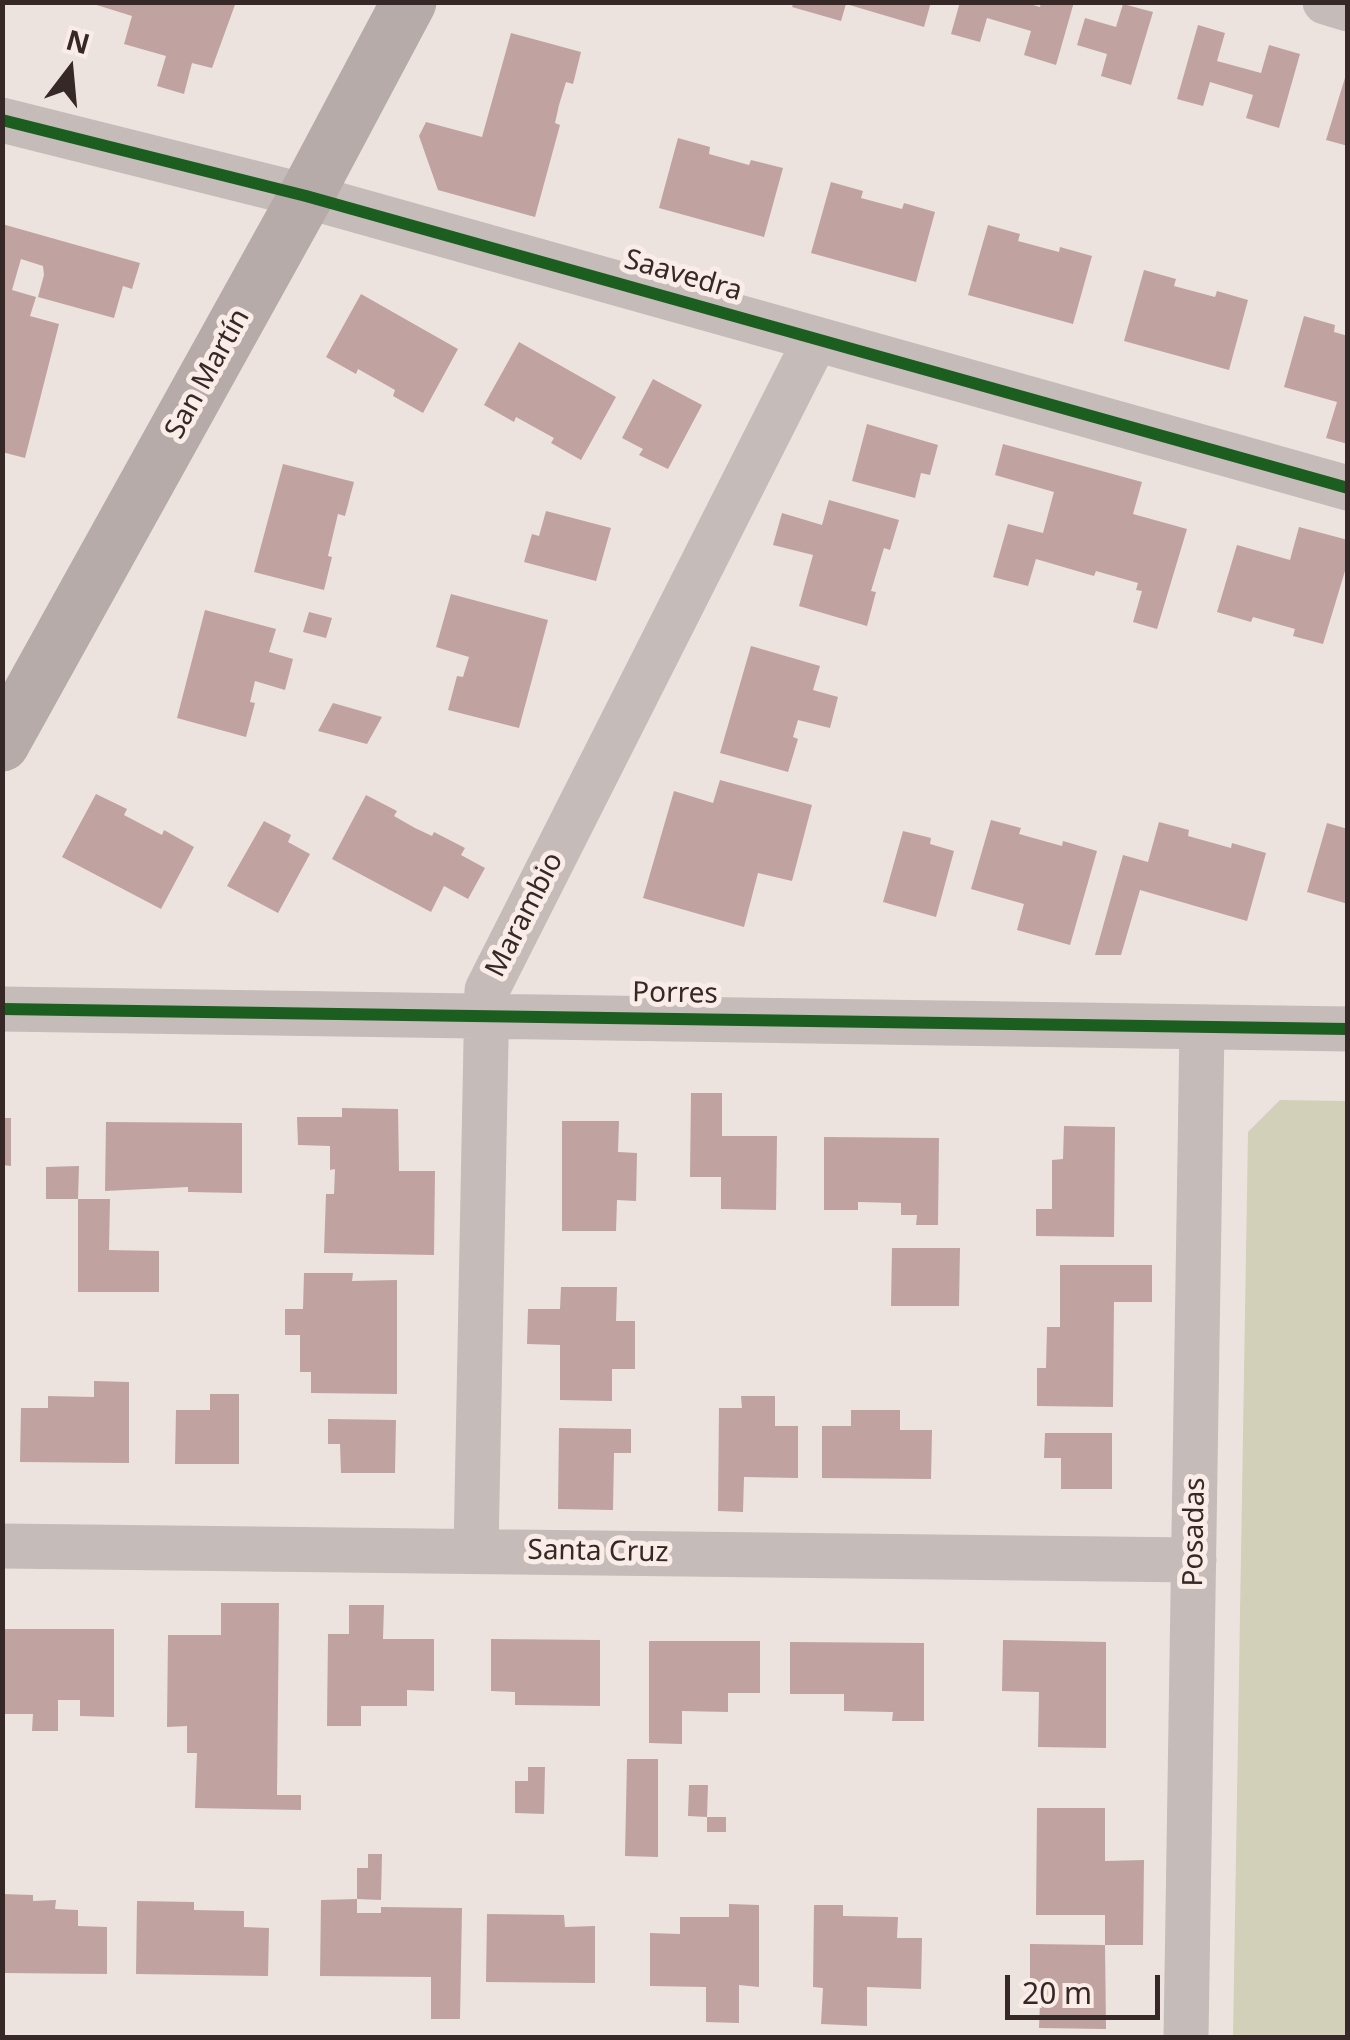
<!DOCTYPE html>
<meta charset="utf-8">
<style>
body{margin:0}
#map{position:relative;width:1350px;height:2040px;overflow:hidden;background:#ece3df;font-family:"Noto Sans",sans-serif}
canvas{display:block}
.frame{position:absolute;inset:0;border:5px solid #362827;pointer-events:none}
.north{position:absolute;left:20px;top:20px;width:100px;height:100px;-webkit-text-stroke:8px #faece6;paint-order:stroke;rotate:16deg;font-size:28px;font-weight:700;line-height:40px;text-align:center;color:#362827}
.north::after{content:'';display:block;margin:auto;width:35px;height:45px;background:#362827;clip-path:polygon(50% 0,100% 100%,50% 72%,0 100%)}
.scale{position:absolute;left:1005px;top:1975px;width:155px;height:45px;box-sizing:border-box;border:5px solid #362827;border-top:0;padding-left:12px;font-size:30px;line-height:35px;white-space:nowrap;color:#362827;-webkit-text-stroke:8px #faece6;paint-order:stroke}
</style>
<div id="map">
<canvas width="1350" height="2040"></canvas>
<div class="frame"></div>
<div class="north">N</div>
<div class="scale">20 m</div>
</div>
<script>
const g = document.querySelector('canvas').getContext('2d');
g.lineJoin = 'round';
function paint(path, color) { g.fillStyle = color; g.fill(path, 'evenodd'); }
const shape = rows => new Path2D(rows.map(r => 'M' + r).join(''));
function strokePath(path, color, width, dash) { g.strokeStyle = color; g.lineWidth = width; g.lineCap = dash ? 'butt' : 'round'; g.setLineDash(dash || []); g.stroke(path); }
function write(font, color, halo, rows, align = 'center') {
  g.font = font + ' "Noto Sans",sans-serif'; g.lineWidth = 10; g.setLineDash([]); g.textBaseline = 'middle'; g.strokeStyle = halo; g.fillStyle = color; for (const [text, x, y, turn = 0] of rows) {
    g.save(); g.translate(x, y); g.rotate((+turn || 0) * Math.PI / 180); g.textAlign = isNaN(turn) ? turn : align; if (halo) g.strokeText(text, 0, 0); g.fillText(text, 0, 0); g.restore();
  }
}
const green = shape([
 [1280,1100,1347,1101,1347,2037,1233,2037,1248,1132]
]);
const building = shape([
 [87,2,236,2,212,68,192,63,184,94,157,86,166,56,124,44,132,16],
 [794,2,846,4,931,2,924,27,846,4,841,21,792,7],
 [960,2,1023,2,1040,7,1041,2,1074,2,1056,65,1024,55,1031,31,987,18,980,42,951,34],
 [1123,4,1153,12,1131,85,1101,76,1107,54,1077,45,1085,18,1116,27],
 [1198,25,1225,33,1217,61,1261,73,1269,45,1300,54,1279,128,1246,118,1253,95,1210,82,1203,106,1177,99],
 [511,33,581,52,573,84,566,82,559,105,555,123,560,125,535,217,438,190,419,136,426,122,482,137],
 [1348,68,1348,146,1326,140],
 [678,138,710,147,709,154,749,165,751,160,783,168,764,237,659,208],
 [831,182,863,191,861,198,902,209,904,203,935,212,916,282,811,253],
 [2,224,140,263,132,289,123,286,114,318,38,297,44,275,43,266,21,259,12,290,36,297,30,316,59,324,25,458,2,452],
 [988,225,1020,234,1018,241,1059,252,1060,247,1092,256,1073,324,968,295],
 [1144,270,1176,279,1174,286,1215,297,1217,291,1248,300,1229,370,1124,341],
 [361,294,458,349,423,413,393,396,395,390,358,369,356,374,326,357],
 [1304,316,1335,325,1334,332,1348,336,1348,444,1326,438,1337,402,1284,387],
 [519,342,616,397,581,460,551,443,554,438,516,417,514,422,484,405],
 [653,379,702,405,668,469,639,455,643,449,622,438],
 [867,424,938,445,930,475,921,473,915,498,852,481],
 [1003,444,1142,482,1133,514,1187,529,1157,629,1133,622,1142,591,1136,590,1138,583,1096,571,1094,576,1036,559,1028,586,993,577,1008,524,1043,533,1054,492,995,475],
 [283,464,354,482,345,516,338,514,328,556,332,557,324,590,254,572],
 [829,500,899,520,890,550,884,548,871,591,876,592,867,626,799,606,813,555,773,545,782,513,822,525],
 [546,511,611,528,596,581,524,562,532,534,539,536],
 [1299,527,1348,540,1348,561,1323,644,1293,636,1295,629,1253,617,1251,622,1217,612,1237,545,1290,560],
 [451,594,548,620,519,728,448,710,457,676,463,677,469,657,436,647],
 [205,610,276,629,269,652,293,659,285,690,255,681,250,702,255,703,246,737,177,718],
 [309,612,332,618,326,638,303,632],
 [751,646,820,666,813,690,838,697,830,728,798,720,793,737,798,739,788,772,720,753],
 [333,703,382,717,367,744,318,731],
 [720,780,812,805,792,881,758,873,744,927,643,898,674,791,713,803],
 [96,794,127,809,124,815,162,835,164,830,194,847,161,909,62,857],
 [366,795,397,811,394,816,415,828,432,836,434,832,465,848,461,855,485,868,468,899,444,886,431,912,332,859],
 [991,820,1021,828,1019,834,1062,846,1063,841,1097,851,1070,945,1017,930,1024,904,971,889],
 [264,821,291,835,288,842,310,854,278,913,227,886],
 [1159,822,1189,830,1188,836,1231,848,1232,843,1266,853,1247,921,1140,890,1121,955,1095,955,1123,855,1148,862],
 [1327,823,1348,829,1348,904,1307,892],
 [903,831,931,838,930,844,954,851,936,917,883,902],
 [691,1093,722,1093,722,1136,777,1136,776,1210,721,1209,721,1177,690,1177],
 [342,1108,398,1109,399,1171,435,1171,434,1255,324,1253,326,1194,334,1194,335,1169,330,1170,330,1146,298,1145,297,1117,342,1117],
 [2,1118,11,1118,11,1166,2,1165],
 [562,1121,619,1121,618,1152,637,1153,636,1201,617,1200,616,1231,562,1231],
 [106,1122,242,1123,242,1193,188,1192,188,1187,105,1191],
 [1064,1126,1115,1127,1114,1237,1036,1236,1036,1209,1052,1209,1052,1160,1063,1159],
 [824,1137,939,1138,938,1225,916,1225,917,1215,901,1215,901,1203,858,1202,858,1210,824,1210],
 [79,1166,78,1199,46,1199,46,1167],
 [78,1199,110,1199,109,1250,159,1251,159,1292,78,1292],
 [892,1248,960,1248,959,1306,891,1306],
 [1060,1265,1152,1265,1152,1302,1114,1302,1113,1407,1037,1406,1037,1368,1046,1368,1047,1327,1060,1327],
 [304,1273,353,1273,352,1281,397,1280,397,1394,311,1393,311,1372,300,1372,300,1335,285,1335,285,1309,303,1309],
 [561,1287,617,1287,616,1321,635,1321,635,1369,612,1369,612,1401,560,1400,560,1345,527,1344,528,1309,560,1309],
 [94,1381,129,1382,129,1463,20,1462,21,1408,48,1408,48,1396,94,1397],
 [210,1394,239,1394,239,1464,175,1464,176,1410,210,1410],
 [741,1396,775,1396,775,1426,798,1426,798,1478,744,1477,743,1512,718,1511,719,1408,742,1408],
 [851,1410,900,1410,900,1430,932,1430,931,1479,822,1478,822,1426,851,1426],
 [328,1419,396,1420,395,1473,341,1473,340,1444,328,1444],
 [559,1428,631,1429,631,1453,614,1453,613,1510,558,1509],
 [1045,1433,1112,1433,1112,1489,1061,1489,1061,1458,1044,1458],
 [221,1603,279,1603,277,1795,301,1795,301,1810,195,1808,197,1753,187,1753,187,1726,167,1727,168,1635,221,1635],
 [349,1605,384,1605,383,1639,434,1639,434,1691,407,1690,407,1706,361,1706,361,1726,327,1726,328,1634,349,1634],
 [5,1629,114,1629,114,1717,80,1716,80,1700,58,1700,58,1731,32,1731,33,1714,4,1714],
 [491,1639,600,1640,600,1706,515,1705,515,1692,491,1691],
 [1003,1640,1106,1642,1106,1748,1038,1747,1039,1692,1002,1691],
 [649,1641,760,1641,760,1693,728,1693,728,1712,682,1711,682,1744,649,1743],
 [790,1642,924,1643,924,1721,892,1721,893,1712,844,1711,844,1694,790,1694],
 [627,1759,658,1759,658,1857,625,1856],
 [528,1767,545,1767,544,1814,515,1813,515,1781,528,1781],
 [689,1785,708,1785,707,1817,688,1816],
 [1037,1808,1105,1808,1105,1861,1144,1860,1143,1945,1105,1945,1105,1915,1036,1915],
 [707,1817,726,1817,726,1832,707,1832],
 [368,1854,382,1854,381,1900,357,1899,357,1868,368,1868],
 [2,1894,33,1895,33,1901,56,1900,55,1909,78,1910,78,1926,107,1927,107,1974,2,1973],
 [357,1899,357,1913,381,1913,381,1907,462,1908,460,2019,431,2019,431,1977,320,1976,321,1900],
 [137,1901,194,1902,194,1910,244,1911,244,1927,269,1928,268,1976,136,1974],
 [729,1904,759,1905,759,1987,739,1985,739,2023,706,2022,706,1987,650,1986,650,1933,680,1934,680,1917,729,1917],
 [814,1905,843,1905,843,1916,898,1917,897,1938,922,1938,921,1989,867,1987,867,2026,821,2024,823,1988,813,1987],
 [487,1914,564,1915,565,1927,595,1926,595,1983,486,1982],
 [1030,1944,1105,1945,1106,2029,1039,2028,1040,2003,1030,2003]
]);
const street = shape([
 [1325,2,1348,9],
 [2,120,306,196,1348,488],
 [2,1009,1348,1029],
 [2,1546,1194,1560],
 [476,1551,487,990,816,339],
 [1186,2038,1202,1027]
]);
const secondary = shape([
 [2,744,306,196,409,2]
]);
const cycleway = shape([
 [2,120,306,196,1348,488],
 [2,1009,1348,1029]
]);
const streetNames = [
 ["Saavedra",683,276,16],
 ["San Martín",208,374,-61],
 ["Marambio",525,915,-63],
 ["Porres",675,994,1],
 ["Posadas",1195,1532,-89],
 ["Santa Cruz",598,1552,1]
];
paint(green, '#d2d0b8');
paint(building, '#c0a2a0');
strokePath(street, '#c5bbb8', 45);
strokePath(secondary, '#b6aba9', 55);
strokePath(cycleway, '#1b5e20', 12);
write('28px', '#362827', '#faece6', streetNames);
</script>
